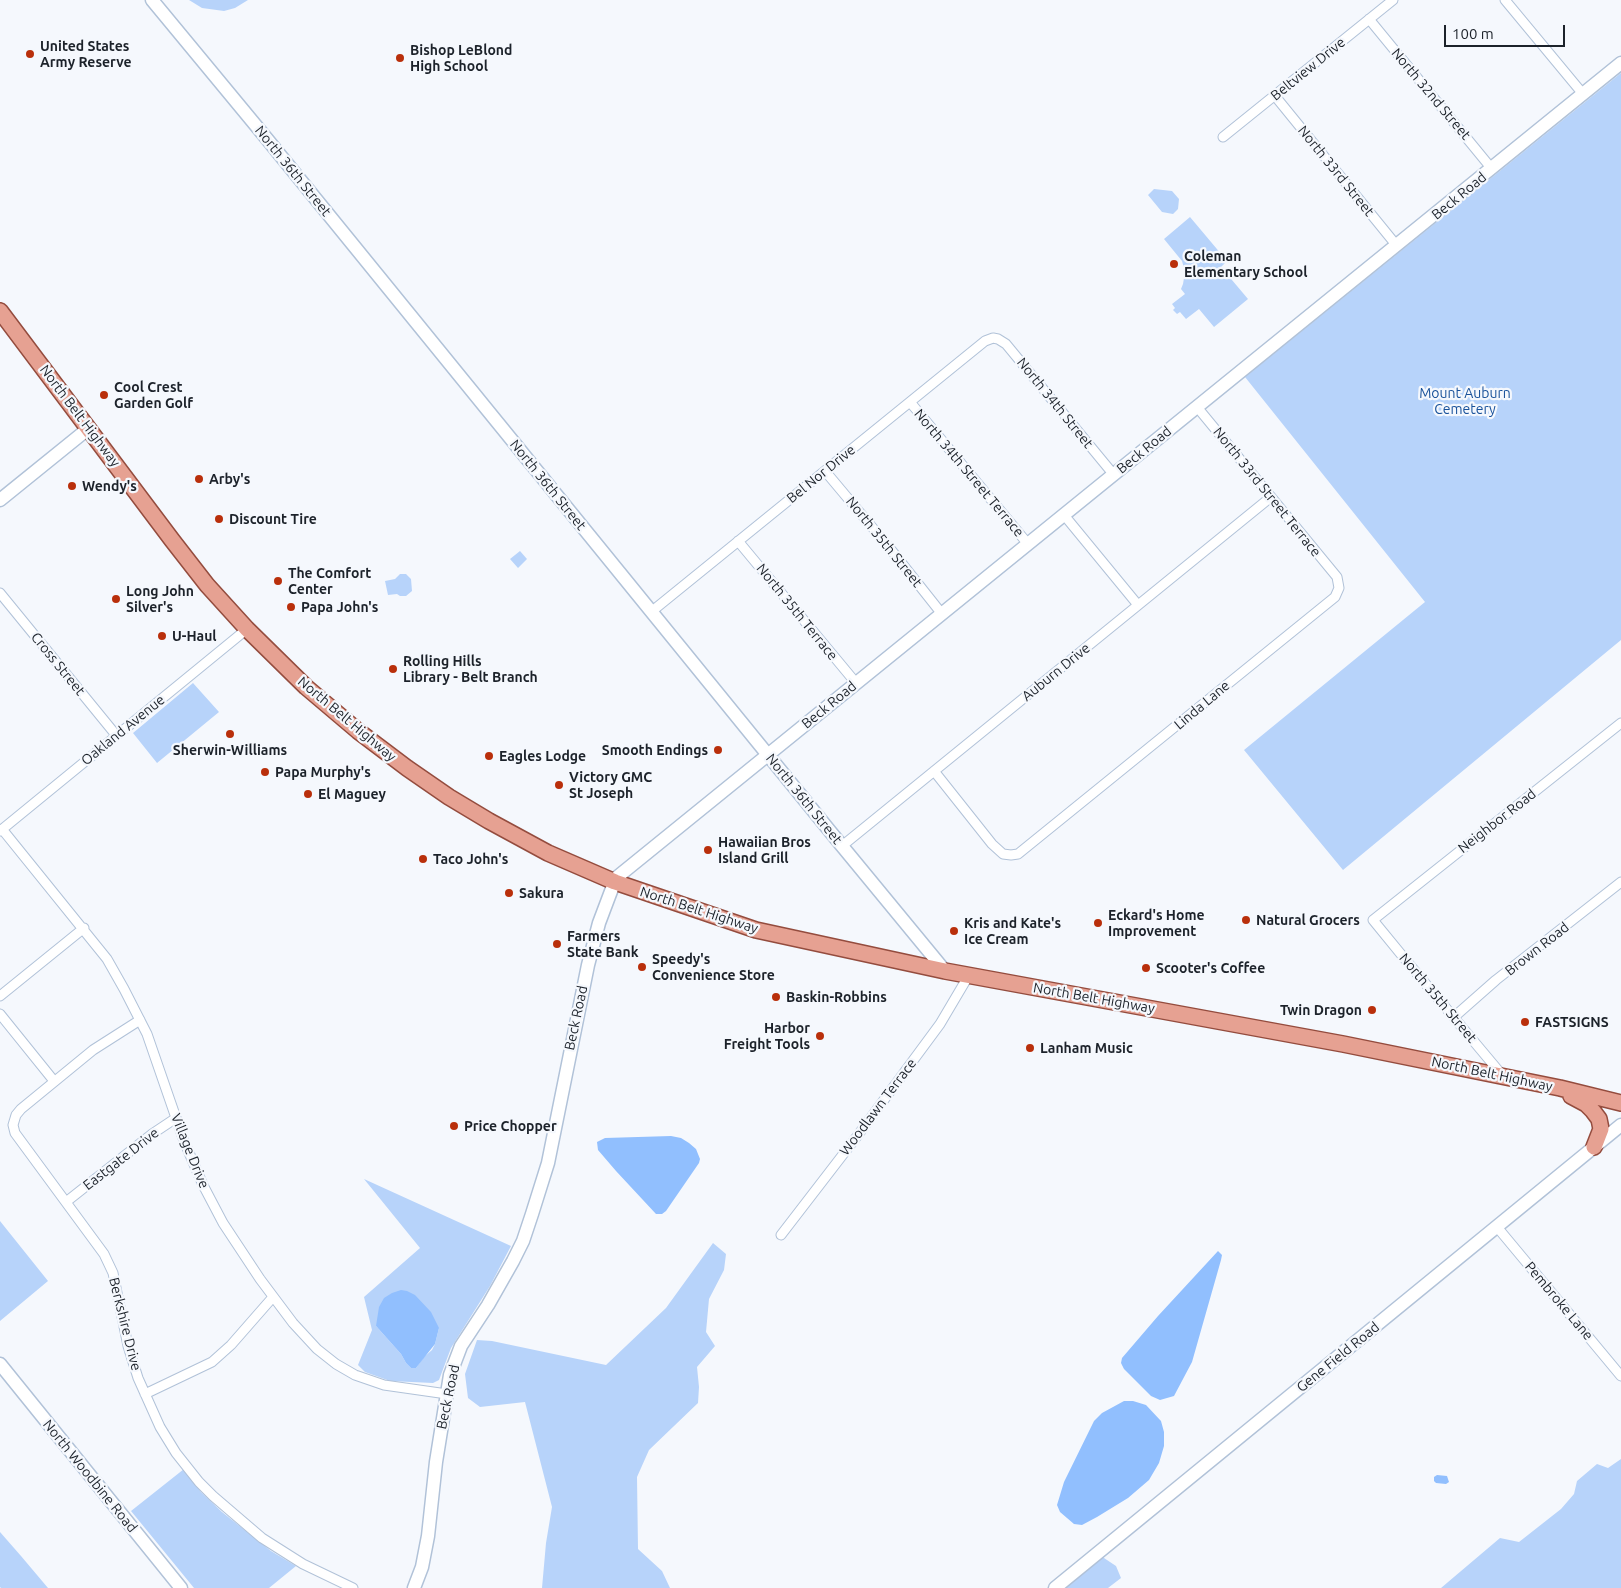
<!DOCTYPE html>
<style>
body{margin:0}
#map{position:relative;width:1621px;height:1588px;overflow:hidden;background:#f5f8fd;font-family:Ubuntu,sans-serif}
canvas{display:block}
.scale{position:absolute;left:1444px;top:25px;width:121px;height:22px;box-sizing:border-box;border:2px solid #1c222a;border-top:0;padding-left:6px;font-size:15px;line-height:18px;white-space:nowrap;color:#1c222a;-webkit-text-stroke:4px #f5f8fd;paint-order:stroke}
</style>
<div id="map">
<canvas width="1621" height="1588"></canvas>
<div class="scale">100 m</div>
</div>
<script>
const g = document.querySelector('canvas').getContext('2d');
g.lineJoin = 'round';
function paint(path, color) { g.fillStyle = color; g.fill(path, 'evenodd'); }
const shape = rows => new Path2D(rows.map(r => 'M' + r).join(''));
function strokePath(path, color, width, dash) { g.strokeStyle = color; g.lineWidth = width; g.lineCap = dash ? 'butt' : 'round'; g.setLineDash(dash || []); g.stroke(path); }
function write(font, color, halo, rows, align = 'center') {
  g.font = font + ' Ubuntu,sans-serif'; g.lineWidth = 4.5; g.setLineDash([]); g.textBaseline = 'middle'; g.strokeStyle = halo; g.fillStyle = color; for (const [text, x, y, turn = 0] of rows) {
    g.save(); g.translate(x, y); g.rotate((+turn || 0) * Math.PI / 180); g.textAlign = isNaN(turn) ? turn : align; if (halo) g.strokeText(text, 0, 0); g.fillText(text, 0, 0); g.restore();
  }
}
const green = shape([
 [189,0,248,0,235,8,224,11,202,8],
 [1621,73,1621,640,1343,870,1244,750,1425,602,1245,377],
 [1154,189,1172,191,1179,199,1178,209,1173,214,1162,212,1148,195],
 [1190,217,1227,261,1221,267,1248,299,1214,327,1199,309,1186,319,1180,312,1177,314,1173,310,1175,308,1172,304,1185,294,1181,289,1183,284,1185,272,1182,261,1164,239],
 [520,551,527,559,518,568,510,559],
 [400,574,406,574,411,579,412,591,406,596,400,596,397,594,388,595,385,581,395,579],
 [193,683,219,712,157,763,133,733],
 [364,1179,511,1246,490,1286,451,1348,439,1380,433,1383,390,1381,365,1372,358,1365,372,1330,364,1297,420,1248],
 [376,1326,439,1328,435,1344,432,1350,424,1357,416,1368,411,1368,406,1363,401,1354],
 [0,1221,48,1281,0,1321],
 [713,1243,726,1254,724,1270,709,1299,706,1332,715,1346,697,1367,699,1387,698,1403,649,1450,637,1477,638,1549,662,1571,670,1588,542,1588,546,1543,552,1507,525,1402,480,1407,468,1398,465,1374,477,1340,492,1341,606,1365,666,1308],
 [1621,1459,1621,1588,1441,1588,1500,1538,1519,1542,1561,1509,1574,1494,1577,1481,1597,1464,1608,1468],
 [184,1469,201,1492,222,1512,271,1551,296,1566,269,1588,194,1588,131,1511],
 [0,1532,21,1556,48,1588,1,1588,0,1587],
 [1101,1556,1116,1566,1121,1578,1108,1588,1062,1588]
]);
const water = shape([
 [671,1136,681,1138,689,1143,696,1149,700,1159,699,1163,666,1211,662,1214,656,1214,616,1171,598,1150,597,1142,605,1138],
 [1218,1251,1222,1255,1221,1260,1192,1362,1174,1396,1160,1400,1151,1396,1124,1369,1121,1363,1122,1358,1158,1316],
 [401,1290,407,1291,415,1295,431,1312,439,1328,435,1344,416,1368,411,1368,406,1363,401,1354,376,1326,379,1307,384,1298,392,1293],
 [1124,1401,1133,1401,1146,1405,1161,1421,1164,1432,1164,1446,1159,1463,1149,1480,1128,1498,1097,1517,1082,1525,1074,1524,1060,1512,1057,1505,1064,1482,1094,1421,1102,1413],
 [1437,1475,1447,1476,1449,1482,1446,1484,1436,1483,1434,1481,1434,1477]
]);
const street = shape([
 [1505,0,1583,94],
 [1369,19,1492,169],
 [1275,96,1397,246],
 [1223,137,1393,0],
 [910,402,1028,544],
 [825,471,892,551,942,614],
 [1064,515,1138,605],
 [738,541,856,683],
 [0,593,116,735],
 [651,612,985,341,993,338,998,339,1006,344,1114,475],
 [934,771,992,844,1003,854,1011,855,1018,854,1335,597,1339,588,1337,577,1197,407],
 [2,829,107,959,124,989,147,1034,184,1141,203,1185,223,1223,260,1279,293,1323,317,1349,336,1364,355,1375,384,1385,447,1394],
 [0,831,247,629],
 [842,846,1271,497],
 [0,996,84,928],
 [0,1014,54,1081],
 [1454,1017,1496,980,1621,882],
 [140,1020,93,1050,21,1109,16,1115,13,1125,15,1133,104,1254,113,1273,128,1346,138,1378,160,1427,176,1453,199,1482,213,1496,262,1538,303,1564,353,1588],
 [1502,1075,1409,964,1373,920,1621,723],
 [66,1202,152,1134,176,1118],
 [1497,1227,1621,1376],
 [781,1235,858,1135,940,1024,969,975],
 [145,1394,212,1362,231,1345,273,1297]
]);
const secondary = shape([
 [152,0,267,139,842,846,945,971],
 [0,500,89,428],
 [0,1364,181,1588],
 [414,1588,422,1567,428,1536,436,1462,450,1375,461,1346,488,1305,513,1261,523,1241,532,1214,548,1163,588,965,599,923,616,878,1621,63],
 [1055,1588,1621,1125]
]);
const primary = shape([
 [0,311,172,540,207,585,247,629,306,687,358,731,407,768,449,797,489,821,548,853,615,882,756,930,945,971,1343,1044,1560,1088,1621,1103],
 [1571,1096,1586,1104,1593,1111,1599,1119,1601,1129,1594,1147]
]);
const markers = [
 [30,54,5,"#b92f0b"],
 [400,58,5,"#b92f0b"],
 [1174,264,5,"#b92f0b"],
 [104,395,5,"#b92f0b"],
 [199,479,5,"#b92f0b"],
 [72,486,5,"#b92f0b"],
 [219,519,5,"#b92f0b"],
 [278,581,5,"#b92f0b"],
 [116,599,5,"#b92f0b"],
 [291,607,5,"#b92f0b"],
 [162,636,5,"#b92f0b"],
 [393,669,5,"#b92f0b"],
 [230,734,5,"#b92f0b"],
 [718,750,5,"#b92f0b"],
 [489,756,5,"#b92f0b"],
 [265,772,5,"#b92f0b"],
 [559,785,5,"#b92f0b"],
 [308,794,5,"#b92f0b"],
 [708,850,5,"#b92f0b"],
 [423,859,5,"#b92f0b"],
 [509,893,5,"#b92f0b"],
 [1246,920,5,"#b92f0b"],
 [1098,923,5,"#b92f0b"],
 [954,931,5,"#b92f0b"],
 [557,944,5,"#b92f0b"],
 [642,967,5,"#b92f0b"],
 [1146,968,5,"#b92f0b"],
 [776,997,5,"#b92f0b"],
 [1372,1010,5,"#b92f0b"],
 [1525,1022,5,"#b92f0b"],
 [820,1036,5,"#b92f0b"],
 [1030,1048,5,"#b92f0b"],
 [454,1126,5,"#b92f0b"]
];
const poiNames = [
 ["United States",40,46],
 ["Army Reserve",40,62],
 ["Bishop LeBlond",410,50],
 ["High School",410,66],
 ["Coleman",1184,256],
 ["Elementary School",1184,272],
 ["Cool Crest",114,387],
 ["Garden Golf",114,403],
 ["Arby's",209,479],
 ["Wendy's",82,486],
 ["Discount Tire",229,519],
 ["The Comfort",288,573],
 ["Center",288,589],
 ["Long John",126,591],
 ["Silver's",126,607],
 ["Papa John's",301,607],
 ["U-Haul",172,636],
 ["Rolling Hills",403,661],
 ["Library - Belt Branch",403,677],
 ["Sherwin-Williams",230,750,"center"],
 ["Smooth Endings",708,750,"right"],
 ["Eagles Lodge",499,756],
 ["Papa Murphy's",275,772],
 ["Victory GMC",569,777],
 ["St Joseph",569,793],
 ["El Maguey",318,794],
 ["Hawaiian Bros",718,842],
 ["Island Grill",718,858],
 ["Taco John's",433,859],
 ["Sakura",519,893],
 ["Eckard's Home",1108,915],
 ["Improvement",1108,931],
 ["Natural Grocers",1256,920],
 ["Kris and Kate's",964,923],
 ["Ice Cream",964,939],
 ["Farmers",567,936],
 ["State Bank",567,952],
 ["Speedy's",652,959],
 ["Convenience Store",652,975],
 ["Scooter's Coffee",1156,968],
 ["Baskin-Robbins",786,997],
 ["Twin Dragon",1362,1010,"right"],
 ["FASTSIGNS",1535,1022],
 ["Harbor",810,1028,"right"],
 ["Freight Tools",810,1044,"right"],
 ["Lanham Music",1040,1048],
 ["Price Chopper",464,1126]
];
const streetNames = [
 ["Beltview Drive",1308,69,-39],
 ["North 32nd Street",1431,94,50],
 ["North 36th Street",293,171,51],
 ["North 33rd Street",1336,171,51],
 ["Beck Road",1459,196,-39],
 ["North 34th Street",1055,403,51],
 ["North Belt Highway",80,416,53],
 ["Beck Road",1144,450,-39],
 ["North 34th Street Terrace",969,473,50],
 ["Bel Nor Drive",821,474,-39],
 ["North 36th Street",548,485,51],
 ["North 33rd Street Terrace",1267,492,51],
 ["North 35th Street",884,542,51],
 ["North 35th Terrace",797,612,51],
 ["Cross Street",58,664,51],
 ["Auburn Drive",1056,672,-39],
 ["Beck Road",829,705,-39],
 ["Linda Lane",1202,705,-40],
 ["North Belt Highway",347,719,40],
 ["Oakland Avenue",123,730,-39],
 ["North 36th Street",804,799,51],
 ["Neighbor Road",1497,821,-38],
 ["North Belt Highway",699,910,18],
 ["Brown Road",1537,949,-38],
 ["North Belt Highway",1094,998,10],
 ["North 35th Street",1438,998,50],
 ["Beck Road",576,1018,-78],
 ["North Belt Highway",1492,1074,12],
 ["Woodlawn Terrace",878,1107,-53],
 ["Village Drive",190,1151,68],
 ["Eastgate Drive",121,1159,-38],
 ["Pembroke Lane",1559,1301,50],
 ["Berkshire Drive",125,1324,76],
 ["Gene Field Road",1338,1357,-39],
 ["Beck Road",448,1397,-78],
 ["North Woodbine Road",90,1476,51]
];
const parkNames = [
 ["Mount Auburn",1465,393],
 ["Cemetery",1465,409]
];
paint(green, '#b7d3fa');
paint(water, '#91bffe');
strokePath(street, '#b1c2d8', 11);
strokePath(secondary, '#b1c2d8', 15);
strokePath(primary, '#944c3e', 18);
strokePath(street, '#fff', 9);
strokePath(secondary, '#fff', 12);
strokePath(primary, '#e6a192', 15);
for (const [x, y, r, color] of markers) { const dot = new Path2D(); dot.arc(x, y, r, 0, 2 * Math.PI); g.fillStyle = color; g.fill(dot); strokePath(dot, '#f5f8fd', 2); }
write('bold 14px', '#1c222a', '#f5f8fd', poiNames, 'left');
write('14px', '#1c222a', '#f5f8fd', streetNames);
write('14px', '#18519a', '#f5f8fd', parkNames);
</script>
